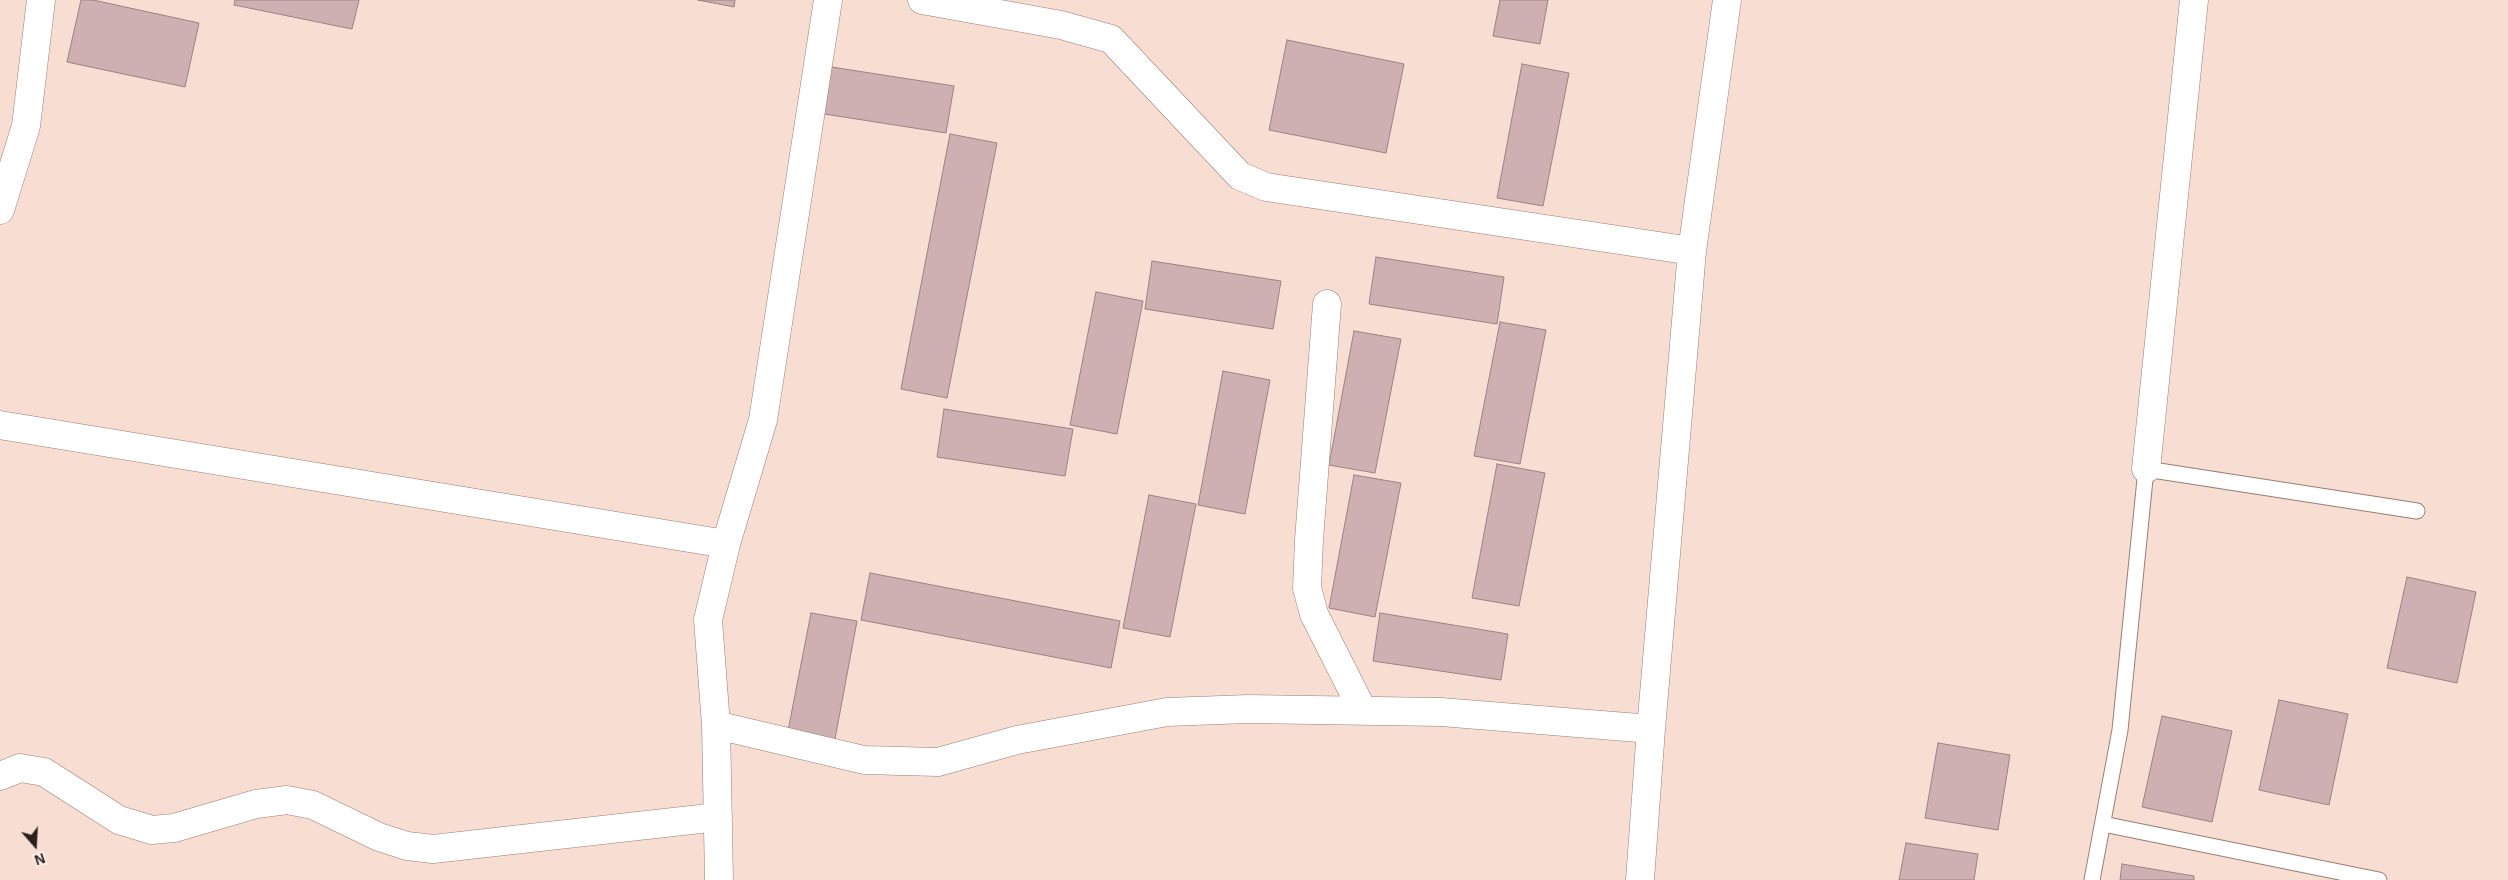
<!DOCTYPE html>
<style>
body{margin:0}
#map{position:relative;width:2508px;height:880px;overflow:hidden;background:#f8ddd2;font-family:Arial,sans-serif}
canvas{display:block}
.north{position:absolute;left:10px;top:820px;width:50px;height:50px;-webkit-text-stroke:4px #feede6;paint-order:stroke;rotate:161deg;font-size:14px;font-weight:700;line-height:20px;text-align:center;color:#2a201c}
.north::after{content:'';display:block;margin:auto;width:18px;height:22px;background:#2a201c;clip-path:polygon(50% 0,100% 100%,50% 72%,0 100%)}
</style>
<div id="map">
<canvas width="2508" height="880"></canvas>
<div class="north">N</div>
</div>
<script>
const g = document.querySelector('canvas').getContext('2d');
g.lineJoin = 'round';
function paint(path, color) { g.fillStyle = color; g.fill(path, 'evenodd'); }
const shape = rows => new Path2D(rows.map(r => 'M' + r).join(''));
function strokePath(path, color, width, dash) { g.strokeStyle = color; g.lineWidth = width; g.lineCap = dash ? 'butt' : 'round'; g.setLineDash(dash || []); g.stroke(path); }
const building = shape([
 [81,0,93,0,199,23,185,87,67,62,81,0],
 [235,0,359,0,352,29,234,5,235,0],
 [698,0,735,0,734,7,698,0],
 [1500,0,1548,0,1540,44,1493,36,1500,0],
 [1287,40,1404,64,1386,153,1269,130,1287,40],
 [1522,64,1569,73,1543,206,1497,198,1522,64],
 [825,66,954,86,946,133,818,113,825,66],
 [950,134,997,143,947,398,901,389,950,134],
 [1376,257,1504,277,1497,324,1369,304,1376,257],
 [1152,261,1281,281,1273,329,1145,309,1152,261],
 [1096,292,1143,301,1117,434,1070,425,1096,292],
 [1500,322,1546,330,1520,464,1474,456,1500,322],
 [1354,331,1401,339,1375,473,1329,465,1354,331],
 [1223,371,1270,380,1245,514,1198,505,1223,371],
 [944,409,1073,429,1065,476,937,457,944,409],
 [1497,464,1545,473,1519,606,1472,598,1497,464],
 [1354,475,1401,483,1375,617,1329,608,1354,475],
 [1149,495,1196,504,1170,637,1123,628,1149,495],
 [870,573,1120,621,1111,668,861,620,870,573],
 [2407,577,2476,592,2457,683,2387,668,2407,577],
 [811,613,857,621,832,755,785,746,811,613],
 [1380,613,1508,634,1501,680,1373,661,1380,613],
 [2279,700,2348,714,2329,805,2259,790,2279,700],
 [2162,716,2232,731,2212,822,2142,807,2162,716],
 [1938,743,2010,755,1998,830,1925,818,1938,743],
 [1906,843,1978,854,1974,880,1899,880,1906,843],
 [2122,864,2194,876,2194,880,2120,880,2122,864]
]);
const service = shape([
 [2103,824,2379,880],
 [2092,880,2120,730,2146,469,2417,511]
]);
const minor = shape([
 [922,0,1061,25,1111,39,1240,176,1266,187,1692,251],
 [0,210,26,126,41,0],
 [1327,304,1309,540,1307,588,1314,614,1363,711],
 [0,425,726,544],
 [2146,469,2194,0],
 [716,725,864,760,938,762,1017,740,1167,712,1248,709,1441,712,1651,729],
 [0,776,20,768,44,772,119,820,152,830,174,828,256,804,287,800,313,805,379,837,407,846,433,849,718,817],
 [719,880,716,725,708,620,726,544,763,420,828,0],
 [1640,880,1651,729,1692,251,1727,0]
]);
paint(building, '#ceb0b3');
strokePath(building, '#9c8183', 1);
strokePath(service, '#977e74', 17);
strokePath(minor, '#977e74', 29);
strokePath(service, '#fff', 15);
strokePath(minor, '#fff', 28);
</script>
